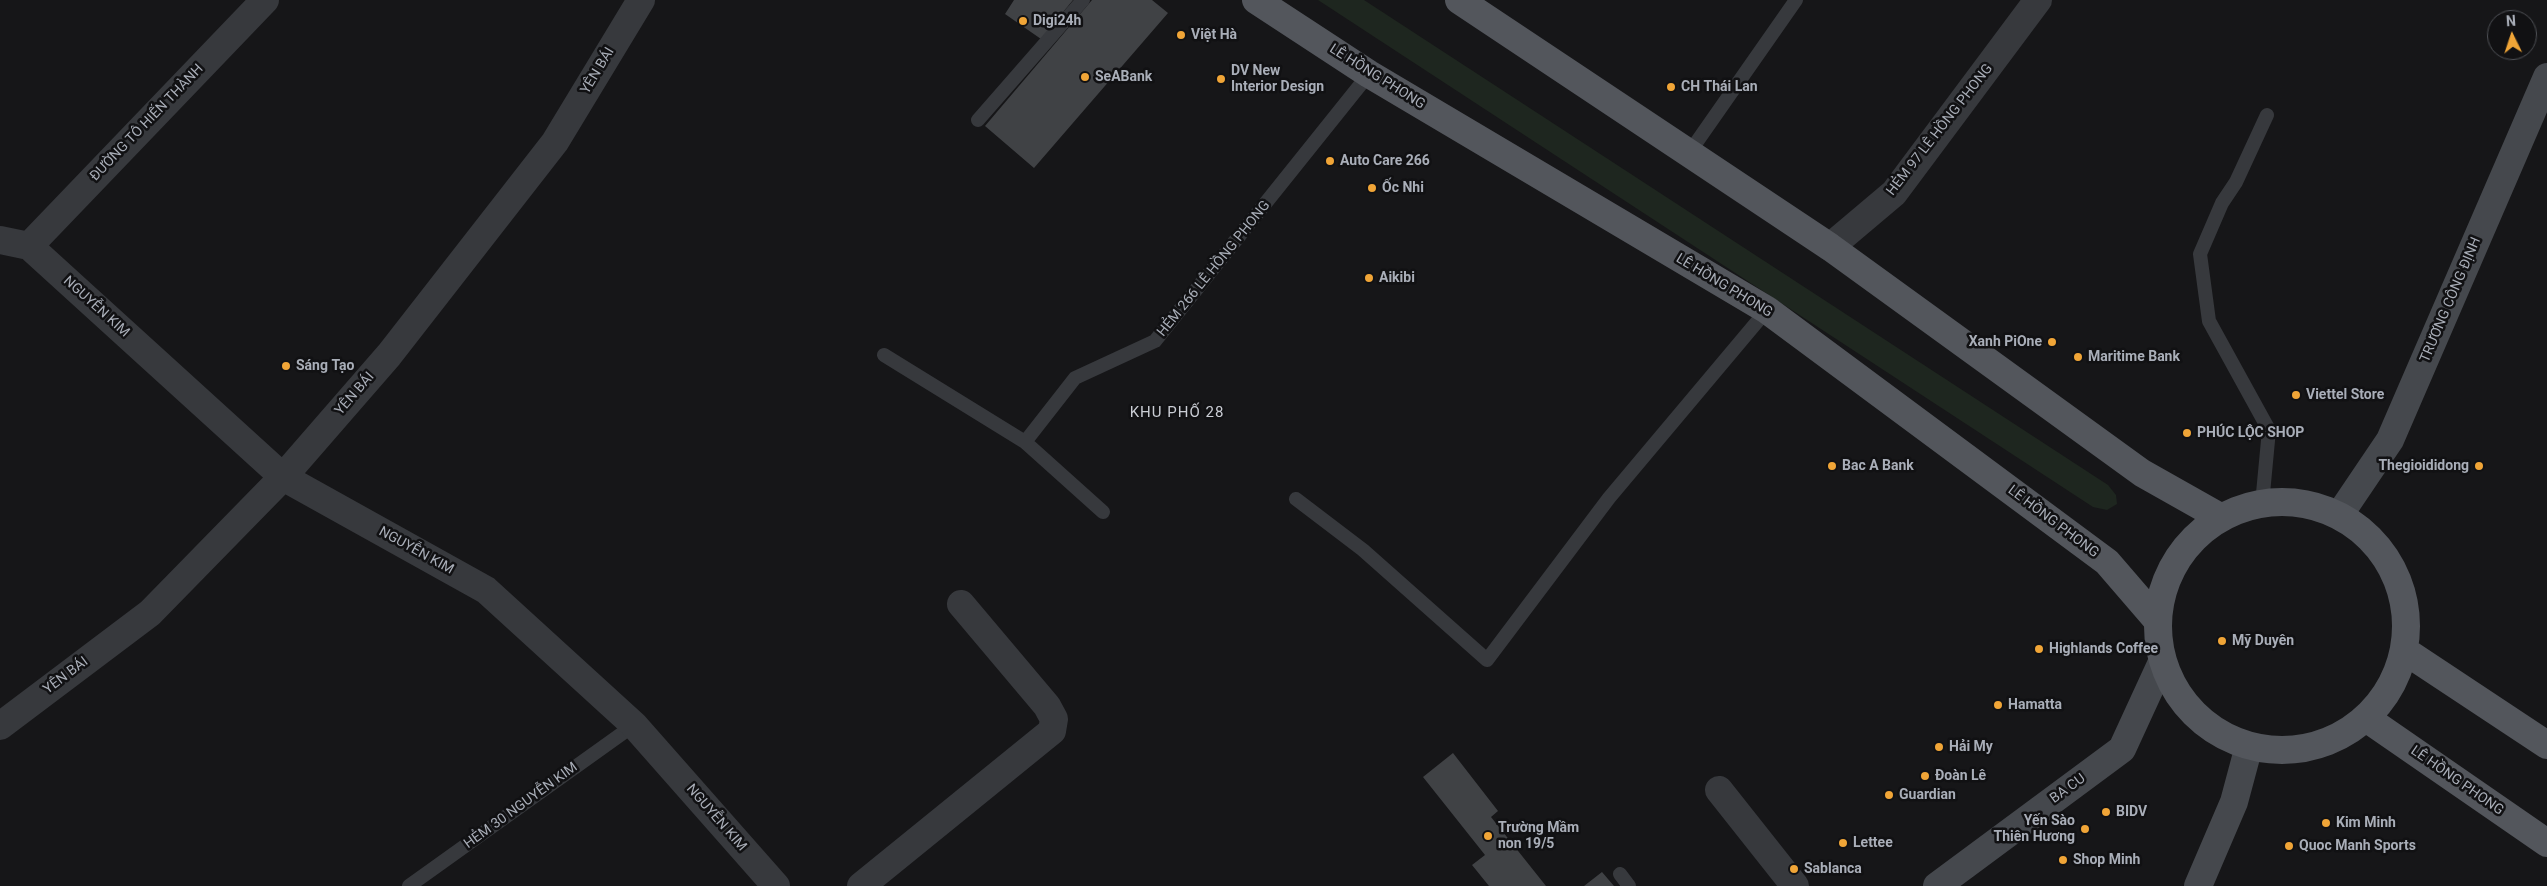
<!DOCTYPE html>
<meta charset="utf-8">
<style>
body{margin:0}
#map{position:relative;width:2547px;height:886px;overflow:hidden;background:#161618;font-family:Roboto,sans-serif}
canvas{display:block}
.north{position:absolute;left:2487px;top:10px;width:50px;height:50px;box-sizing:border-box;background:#111113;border:1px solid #4e5055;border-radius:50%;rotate:356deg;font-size:14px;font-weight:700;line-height:20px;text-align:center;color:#a9aeb8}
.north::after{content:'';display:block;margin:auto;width:18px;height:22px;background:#f0a537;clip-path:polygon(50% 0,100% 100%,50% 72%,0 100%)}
</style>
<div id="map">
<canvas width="2547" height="886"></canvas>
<div class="north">N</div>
</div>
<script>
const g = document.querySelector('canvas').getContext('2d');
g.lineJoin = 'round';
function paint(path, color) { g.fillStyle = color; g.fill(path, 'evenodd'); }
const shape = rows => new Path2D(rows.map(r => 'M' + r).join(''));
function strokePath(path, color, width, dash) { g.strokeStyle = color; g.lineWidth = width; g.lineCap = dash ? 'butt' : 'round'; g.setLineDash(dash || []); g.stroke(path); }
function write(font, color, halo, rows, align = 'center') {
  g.font = font + ' Roboto,sans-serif'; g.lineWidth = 5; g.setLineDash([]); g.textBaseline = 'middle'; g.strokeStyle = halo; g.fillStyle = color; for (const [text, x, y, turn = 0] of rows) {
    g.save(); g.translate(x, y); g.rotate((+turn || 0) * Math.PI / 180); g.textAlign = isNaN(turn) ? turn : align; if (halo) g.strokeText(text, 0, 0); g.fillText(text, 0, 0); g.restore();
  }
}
const green = shape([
 [1318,0,1364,0,2108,485,2116,495,2117,504,2107,510,2093,507]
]);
const building = shape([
 [1014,0,1073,0,1041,39,1005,14],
 [1092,0,1152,0,1168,13,1034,168,985,126],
 [1453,753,1498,811,1491,817,1546,886,1489,886,1472,865,1485,855,1423,777],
 [1602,872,1614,886,1584,886]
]);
const service = shape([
 [978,120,1083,0],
 [1689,153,1796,0],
 [884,355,1025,442,1075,378,1155,341,1369,74],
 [1025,442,1103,512],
 [1296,499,1363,550,1487,660,1609,498,1767,310],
 [2262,504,2269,430,2209,321,2200,254,2222,203,2236,182,2267,115],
 [1620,874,1629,886],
 [409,886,634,725]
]);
const minor = shape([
 [0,240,29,246,283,477,486,590,634,725,776,886],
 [29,246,265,0],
 [1830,247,1894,193,2038,0],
 [0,726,150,613,283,477,389,355,555,142,641,0],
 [1719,790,1795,886],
 [861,886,1052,731,1054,719,1047,706,961,604]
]);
const secondary = shape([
 [2340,514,2390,440,2547,77],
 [1937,886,2122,749,2162,662],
 [2198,886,2234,802,2249,746]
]);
const primary = shape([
 [1256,0,1369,74,1767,310,2107,562,2157,620],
 [1459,0,1830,247,2142,473,2220,517],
 '2158 626a124 124 0 1 1 248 0a124 124 0 1 1-248 0Z',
 [2405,651,2547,745],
 [2366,718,2547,843]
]);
const markers = [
 [1023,21,5,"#f0a537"],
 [1181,35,5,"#f0a537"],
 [1085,77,5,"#f0a537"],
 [1221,79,5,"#f0a537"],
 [1671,87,5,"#f0a537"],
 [1330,161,5,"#f0a537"],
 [1372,188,5,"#f0a537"],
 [1369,278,5,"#f0a537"],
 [2052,342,5,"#f0a537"],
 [2078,357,5,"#f0a537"],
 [286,366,5,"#f0a537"],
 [2296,395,5,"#f0a537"],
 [2187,433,5,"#f0a537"],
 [1832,466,5,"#f0a537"],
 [2479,466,5,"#f0a537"],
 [2222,641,5,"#f0a537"],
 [2039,649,5,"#f0a537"],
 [1998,705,5,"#f0a537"],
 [1939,747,5,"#f0a537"],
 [1925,776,5,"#f0a537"],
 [1889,795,5,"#f0a537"],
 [2106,812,5,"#f0a537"],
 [2326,823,5,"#f0a537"],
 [2085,829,5,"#f0a537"],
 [1488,836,5,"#f0a537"],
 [1843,843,5,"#f0a537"],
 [2289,846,5,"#f0a537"],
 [2063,860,5,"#f0a537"],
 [1794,869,5,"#f0a537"]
];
const poiNames = [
 ["Digi24h",1033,21],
 ["Việt Hà",1191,35],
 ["DV New",1231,71],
 ["Interior Design",1231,87],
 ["SeABank",1095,77],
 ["CH Thái Lan",1681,87],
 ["Auto Care 266",1340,161],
 ["Ốc Nhi",1382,188],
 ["Aikibi",1379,278],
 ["Xanh PiOne",2042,342,"right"],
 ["Maritime Bank",2088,357],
 ["Sáng Tạo",296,366],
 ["Viettel Store",2306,395],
 ["PHÚC LỘC SHOP",2197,433],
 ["Bac A Bank",1842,466],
 ["Thegioididong",2469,466,"right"],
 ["Mỹ Duyên",2232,641],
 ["Highlands Coffee",2049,649],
 ["Hamatta",2008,705],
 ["Hải My",1949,747],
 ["Đoàn Lê",1935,776],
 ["Guardian",1899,795],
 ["BIDV",2116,812],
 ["Yến Sào",2075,821,"right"],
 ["Thiên Hương",2075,837,"right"],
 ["Kim Minh",2336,823],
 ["Trường Mầm",1498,828],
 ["non 19/5",1498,844],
 ["Lettee",1853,843],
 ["Quoc Manh Sports",2299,846],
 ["Shop Minh",2073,860],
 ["Sablanca",1804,869]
];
const streetNames = [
 ["YÊN BÁI",598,71,-59],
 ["LÊ HỒNG PHONG",1377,77,32],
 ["ĐƯỜNG TÔ HIẾN THÀNH",147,123,-46],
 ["HẺM 97 LÊ HỒNG PHONG",1940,130,-52],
 ["HẺM 266 LÊ HỒNG PHONG",1214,269,-51],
 ["LÊ HỒNG PHONG",1724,286,31],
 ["TRƯƠNG CÔNG ĐỊNH",2451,300,-67],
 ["NGUYỄN KIM",96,307,42],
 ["YÊN BÁI",355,394,-49],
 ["LÊ HỒNG PHONG",2053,522,37],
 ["NGUYỄN KIM",416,551,29],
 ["YÊN BÁI",66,676,-37],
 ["LÊ HỒNG PHONG",2457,781,35],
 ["BA CU",2068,789,-36],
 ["HẺM 30 NGUYỄN KIM",521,806,-36],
 ["NGUYỄN KIM",716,818,49]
];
const neighbourhoodNames = [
 ["KHU PHỐ 28",1177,413]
];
paint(green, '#1e261f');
paint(building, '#404245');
strokePath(service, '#37393d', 14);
strokePath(minor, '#37393d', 28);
strokePath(secondary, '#45484d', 28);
strokePath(primary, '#53565c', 28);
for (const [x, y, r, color] of markers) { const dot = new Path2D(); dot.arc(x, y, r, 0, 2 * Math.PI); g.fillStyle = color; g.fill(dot); strokePath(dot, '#111113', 2); }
write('bold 14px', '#a9aeb8', '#111113', poiNames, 'left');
write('14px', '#a9aeb8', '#111113', streetNames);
g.letterSpacing = '1px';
write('15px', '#cacdd4', '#111113', neighbourhoodNames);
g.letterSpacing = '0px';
</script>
